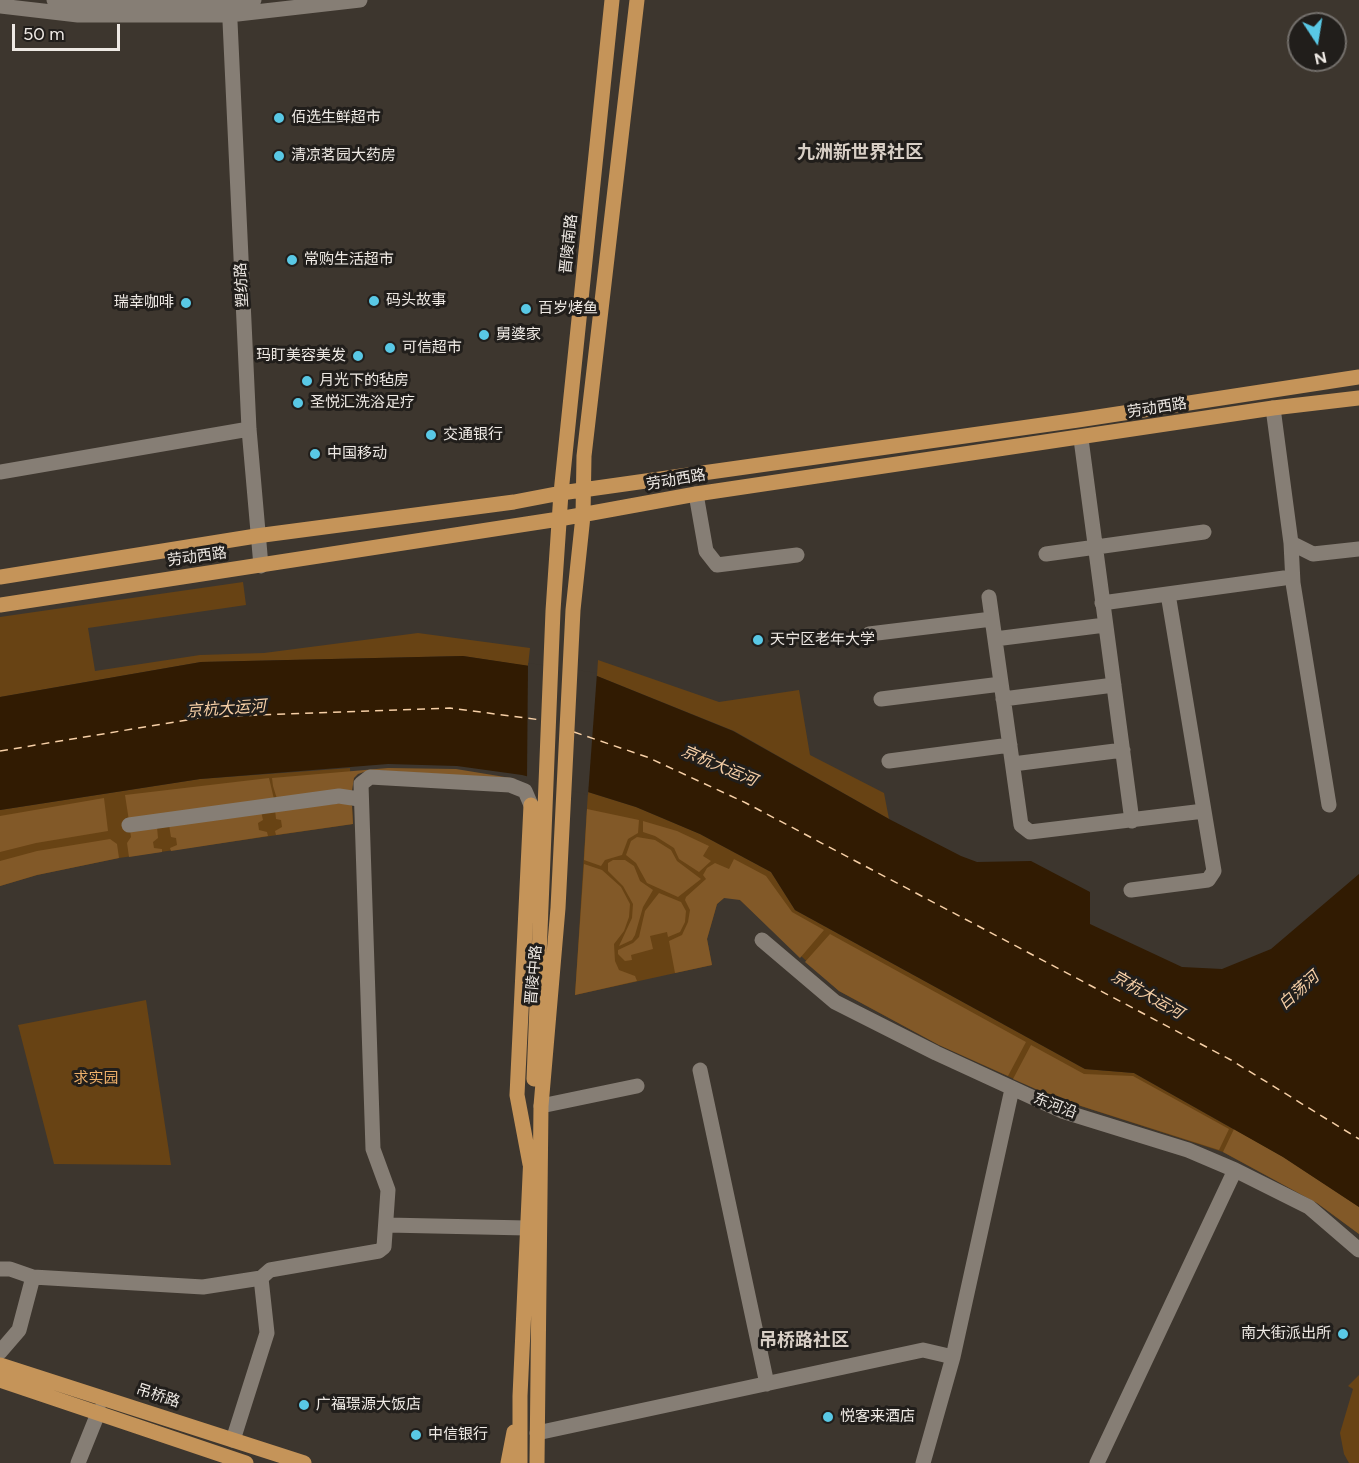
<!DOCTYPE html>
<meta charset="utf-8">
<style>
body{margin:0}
#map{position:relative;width:1359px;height:1463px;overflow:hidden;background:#3d362e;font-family:Figtree,sans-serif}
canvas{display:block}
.north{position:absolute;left:1287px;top:12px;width:60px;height:60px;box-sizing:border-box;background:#211e1b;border:2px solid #736f6b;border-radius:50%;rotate:168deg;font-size:16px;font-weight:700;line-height:24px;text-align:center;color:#eee9e4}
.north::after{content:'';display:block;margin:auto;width:21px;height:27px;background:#59c8e5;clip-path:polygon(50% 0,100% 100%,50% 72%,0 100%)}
.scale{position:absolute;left:12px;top:24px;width:108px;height:27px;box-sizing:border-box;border:3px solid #eee9e4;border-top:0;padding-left:8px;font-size:18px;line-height:21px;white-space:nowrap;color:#eee9e4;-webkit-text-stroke:4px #211e1b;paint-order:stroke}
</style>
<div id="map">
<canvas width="1359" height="1463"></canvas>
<div class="north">N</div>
<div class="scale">50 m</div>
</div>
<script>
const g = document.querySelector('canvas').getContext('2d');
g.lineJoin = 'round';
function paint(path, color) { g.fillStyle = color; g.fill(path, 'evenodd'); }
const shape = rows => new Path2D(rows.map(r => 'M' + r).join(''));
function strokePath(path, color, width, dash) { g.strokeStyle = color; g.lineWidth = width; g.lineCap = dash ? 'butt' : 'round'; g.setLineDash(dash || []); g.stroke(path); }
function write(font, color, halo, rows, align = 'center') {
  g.font = font + ' Figtree,"Noto Sans SC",sans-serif'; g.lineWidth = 6; g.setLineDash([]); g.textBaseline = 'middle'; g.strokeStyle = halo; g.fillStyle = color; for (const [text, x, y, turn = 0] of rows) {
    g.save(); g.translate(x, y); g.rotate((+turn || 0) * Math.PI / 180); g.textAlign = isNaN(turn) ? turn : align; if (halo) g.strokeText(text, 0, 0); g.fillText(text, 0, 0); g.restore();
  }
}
const green = shape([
 [243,582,246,605,88,628,95,671,200,655,264,653,418,633,530,648,528,666,463,656,201,662,0,697,0,617],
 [598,660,719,702,799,690,810,755,884,793,889,819,734,731,597,676],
 [350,768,353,824,119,858,37,875,0,886,0,810,200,779],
 [588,792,636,807,700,834,771,872,795,910,1085,1069,1134,1073,1283,1157,1359,1207,1359,1234,1317,1203,1223,1152,1056,1098,939,1045,839,991,740,900,732,897,724,898,717,904,707,939,712,965,575,995],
 [146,1000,171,1165,54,1164,18,1025],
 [1359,1375,1359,1463,1349,1463,1344,1454,1340,1433,1353,1389,1348,1386]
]);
const forest = shape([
 [388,768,456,769,517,779,370,770,358,774,354,778,352,791,277,799,273,786,272,778],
 [269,778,274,799,129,821,125,795],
 [104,798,108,831,36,843,0,852,0,816],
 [346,803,352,806,353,824,276,835,275,831,282,827,281,820,276,819,275,809],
 [587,809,639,820,638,833,628,839,622,855,605,860,601,866,584,860],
 [261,811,263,820,258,823,259,830,267,832,268,836,171,851,170,848,177,845,176,838,171,837,169,825],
 [643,821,677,831,709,846,703,856,711,861,699,872,679,859,674,848,655,836,643,832],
 [157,827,158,838,153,842,154,848,162,849,162,852,129,857,127,843,131,837,130,830],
 [637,837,655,840,671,850,677,861,701,879,678,897,647,883,636,863,626,855,631,841],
 [110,839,117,844,119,858,37,875,0,886,0,861,37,851],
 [734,859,766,876,792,912,824,930,800,958,740,900,724,898,717,904,707,939,712,965,675,973,669,941,682,935,688,922,690,910,685,900,686,897,706,879,703,875,707,868,715,863,729,869],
 [613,860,625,860,634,866,640,881,653,890,643,907,635,935,632,940,619,946,632,918,633,904,623,886,608,871,608,863],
 [584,864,602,870,621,887,630,904,629,917,624,931,614,944,615,961,619,970,635,976,637,981,575,995],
 [659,893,681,902,686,911,685,922,680,932,668,937,667,932,650,936,653,949,631,955,632,960,625,961,618,954,618,950,633,943,639,937,645,911],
 [830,934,1026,1042,1008,1076,939,1045,839,991,805,962],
 [1031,1045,1084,1074,1133,1076,1229,1129,1219,1150,1056,1098,1013,1079],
 [1234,1129,1283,1157,1359,1207,1359,1234,1317,1203,1223,1152]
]);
const water = shape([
 [463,656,597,676,733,731,889,819,961,856,977,862,1031,861,1090,892,1090,924,1182,967,1222,969,1271,949,1359,874,1359,1207,1283,1157,1134,1073,1085,1069,795,910,771,872,700,834,636,807,588,792,522,775,457,766,388,764,200,779,0,810,0,697,201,662]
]);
const pier = shape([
 [528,663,597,673,588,795,527,779]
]);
const ferry = shape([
 [574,732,647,757,746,803,1231,1060,1359,1139],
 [0,751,205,717,450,708,541,720]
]);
const minor = shape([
 [54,0,74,3,228,3,254,0],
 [229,0,249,429,261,566],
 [0,6,78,15,229,15,360,0],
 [1273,408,1291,543,1313,554,1359,549],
 [1081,439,1132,821],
 [0,472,249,429],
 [696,494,706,551,717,565,797,555],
 [1291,543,1293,583,1329,805],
 [1046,554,1204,532],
 [989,597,1021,825,1030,832,1204,811],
 [1102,603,1284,578],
 [869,634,992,619],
 [995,639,1105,625],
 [881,699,1001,684],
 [1003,699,1114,685],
 [889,761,1010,745],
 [1013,764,1123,750],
 [129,825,339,796,359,799],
 [1131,890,1208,880,1214,871,1168,594],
 [762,940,835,1002,936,1053,1062,1111,1188,1150,1235,1170,1309,1207,1359,1250],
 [700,1070,767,1384],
 [541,1106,637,1086],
 [387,1225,527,1228],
 [0,1269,10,1269,33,1277,203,1287,261,1278],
 [0,1352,19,1330,33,1277],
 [537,1433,923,1350,953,1357],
 [233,1440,267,1333,261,1278,270,1270,379,1251,384,1247,388,1190,373,1149,361,784,370,777,510,785,525,791,531,805],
 [78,1463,99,1411],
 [923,1463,953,1357,1012,1089],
 [1097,1463,1235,1170]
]);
const major = shape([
 [0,577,256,536,514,502,561,493,1078,420,1359,377],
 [0,605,559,519,696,494,1273,408,1359,398],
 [534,1079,553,611,561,493,612,0],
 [530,1164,517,1095,531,805],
 [0,1365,304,1463],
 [0,1380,246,1463],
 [508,1463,514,1432],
 [520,1463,520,1396,531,1154],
 [537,1463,541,1106,558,908,573,610,583,516,584,456,637,0]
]);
const markers = [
 [279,118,6,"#59c8e5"],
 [279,156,6,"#59c8e5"],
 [292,260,6,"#59c8e5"],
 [374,301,6,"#59c8e5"],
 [186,303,6,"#59c8e5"],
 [526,309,6,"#59c8e5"],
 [484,335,6,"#59c8e5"],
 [390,348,6,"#59c8e5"],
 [358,356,6,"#59c8e5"],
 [307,381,6,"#59c8e5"],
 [298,403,6,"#59c8e5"],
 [431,435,6,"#59c8e5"],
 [315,454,6,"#59c8e5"],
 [758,640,6,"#59c8e5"],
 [1343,1334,6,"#59c8e5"],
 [304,1405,6,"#59c8e5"],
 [828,1417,6,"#59c8e5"],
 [416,1435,6,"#59c8e5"]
];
const poiNames = [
 ["佰选生鲜超市",291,118],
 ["清凉茗园大药房",291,156],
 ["常购生活超市",304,260],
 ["码头故事",386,301],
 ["瑞幸咖啡",174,303,"right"],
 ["百岁烤鱼",538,309],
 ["舅婆家",496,335],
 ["可信超市",402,348],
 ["玛盯美容美发",346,356,"right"],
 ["月光下的毡房",319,381],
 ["圣悦汇洗浴足疗",310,403],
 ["交通银行",443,435],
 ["中国移动",327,454],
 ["天宁区老年大学",770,640],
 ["南大街派出所",1331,1334,"right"],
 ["广福璟源大饭店",316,1405],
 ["悦客来酒店",840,1417],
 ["中信银行",428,1435]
];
const streetNames = [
 ["晋陵南路",569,244,-84],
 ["塑纺路",242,285,-93],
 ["劳动西路",1157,408,-9],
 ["劳动西路",676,480,-10],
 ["劳动西路",197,557,-8],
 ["晋陵中路",534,975,-85],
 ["东河沿",1055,1106,21],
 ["吊桥路",158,1396,18]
];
const parkNames = [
 ["求实园",96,1079]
];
const waterNames = [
 ["京杭大运河",226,709,-4],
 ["京杭大运河",719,766,23],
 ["白荡河",1299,991,-42],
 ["京杭大运河",1147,995,30]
];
const quarterNames = [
 ["九洲新世界社区",860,153],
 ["吊桥路社区",804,1341]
];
paint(green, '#684314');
paint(forest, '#825928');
paint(water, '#311b02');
paint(pier, '#3d362e');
strokePath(ferry, '#f6cfa6', 1.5, [8, 6]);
strokePath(minor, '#867e75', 15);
strokePath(major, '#c59459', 15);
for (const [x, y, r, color] of markers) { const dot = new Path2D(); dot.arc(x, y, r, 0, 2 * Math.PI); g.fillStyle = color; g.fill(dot); strokePath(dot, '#211e1b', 2); }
write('15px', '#eee9e4', '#211e1b', poiNames, 'left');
write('15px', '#eee9e4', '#211e1b', streetNames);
write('15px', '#efb06a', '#211e1b', parkNames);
write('italic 16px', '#f6cfa6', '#211e1b', waterNames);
write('bold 18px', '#d8cfc6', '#211e1b', quarterNames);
</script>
